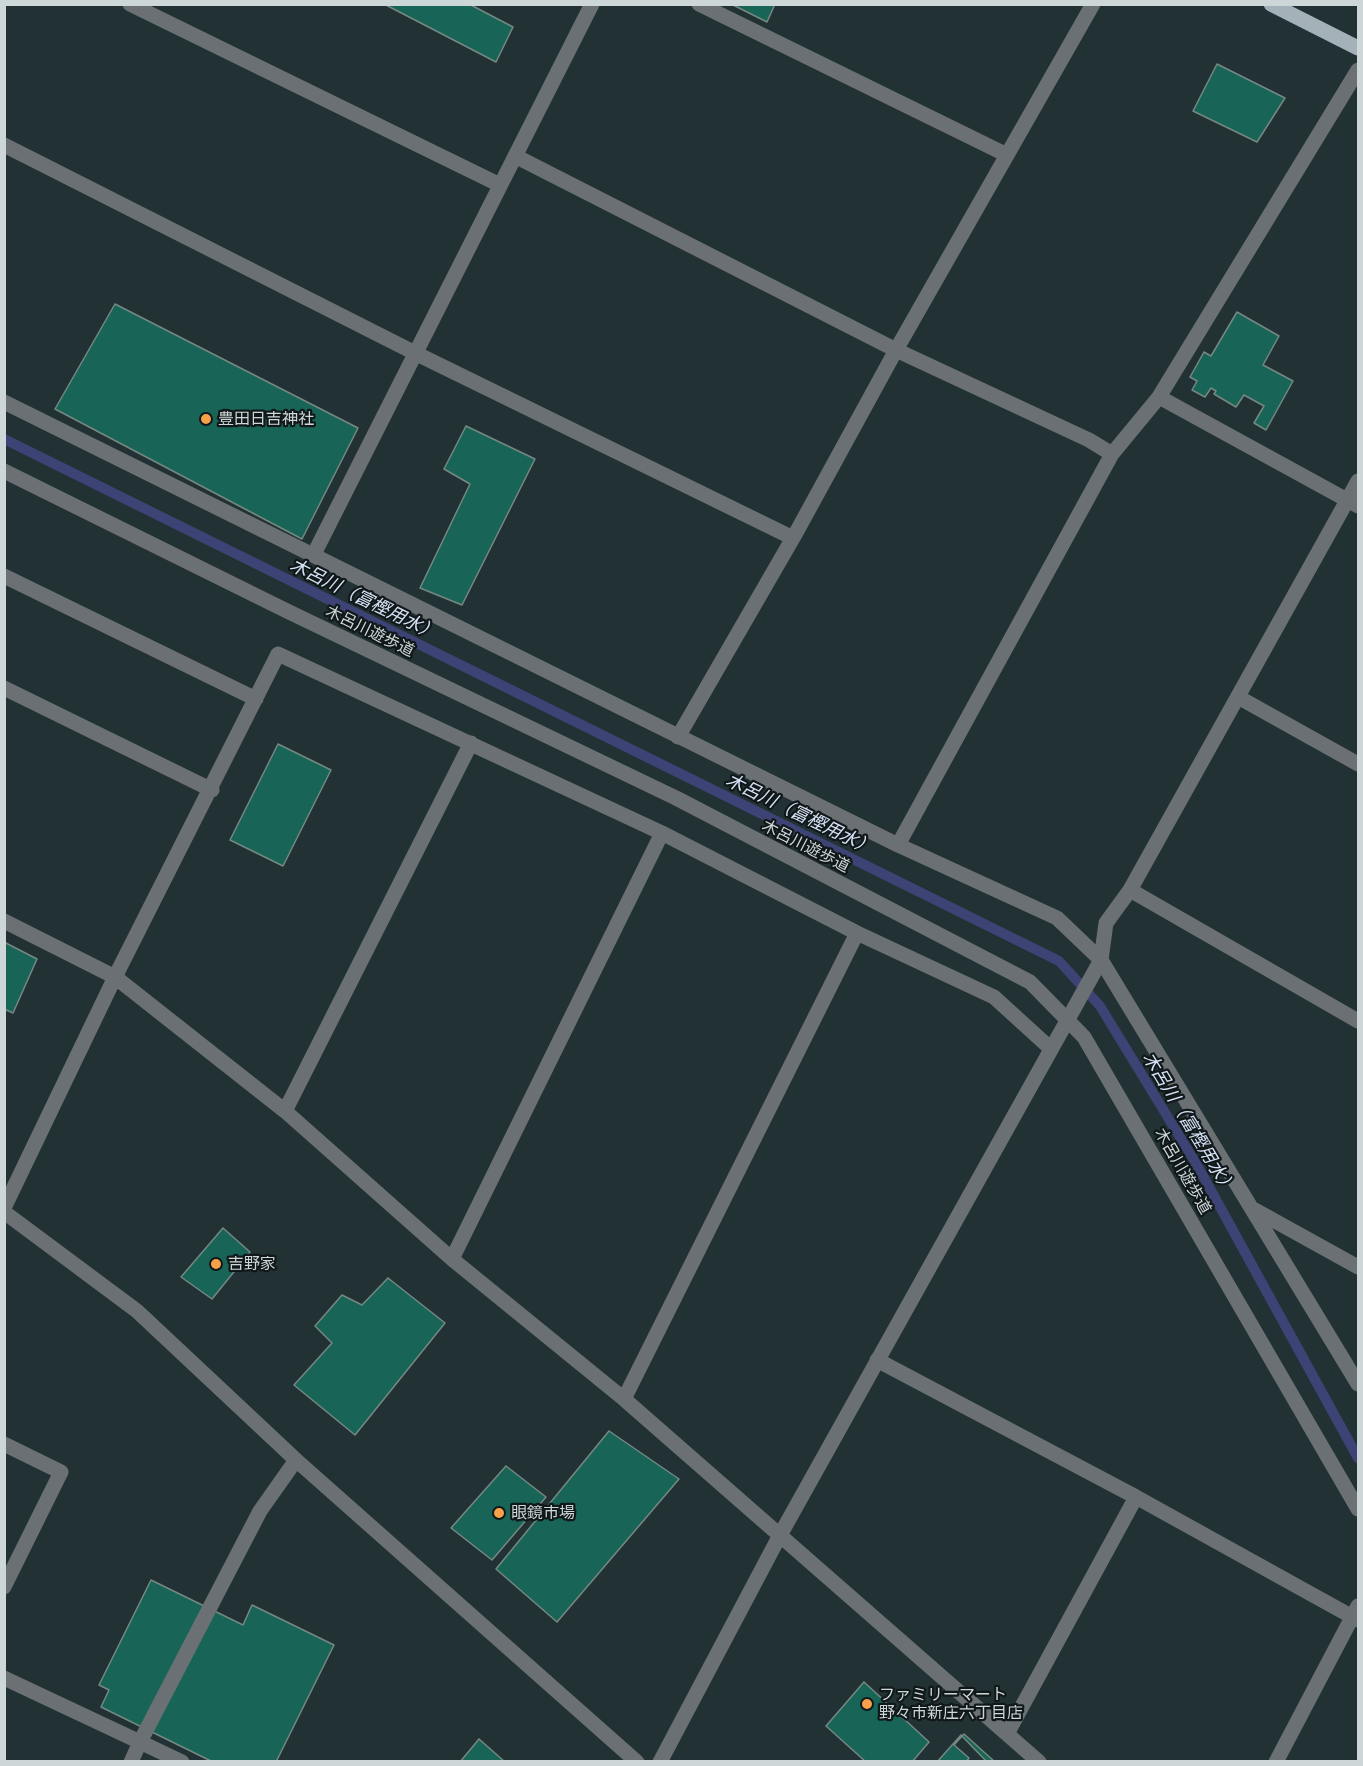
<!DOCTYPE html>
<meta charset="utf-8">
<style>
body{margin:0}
#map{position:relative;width:1363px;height:1766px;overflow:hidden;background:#223234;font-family:Barlow,sans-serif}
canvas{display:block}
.frame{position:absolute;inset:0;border:6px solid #cdd7d8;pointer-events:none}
</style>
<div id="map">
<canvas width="1363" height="1766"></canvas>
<div class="frame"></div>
</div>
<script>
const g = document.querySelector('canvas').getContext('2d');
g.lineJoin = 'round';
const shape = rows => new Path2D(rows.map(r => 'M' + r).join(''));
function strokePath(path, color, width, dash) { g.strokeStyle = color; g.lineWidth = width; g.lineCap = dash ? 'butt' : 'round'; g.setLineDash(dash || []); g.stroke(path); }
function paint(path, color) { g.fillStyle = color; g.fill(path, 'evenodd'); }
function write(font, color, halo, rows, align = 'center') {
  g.font = font + ' Barlow,"Noto Sans JP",sans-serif'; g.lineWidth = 4.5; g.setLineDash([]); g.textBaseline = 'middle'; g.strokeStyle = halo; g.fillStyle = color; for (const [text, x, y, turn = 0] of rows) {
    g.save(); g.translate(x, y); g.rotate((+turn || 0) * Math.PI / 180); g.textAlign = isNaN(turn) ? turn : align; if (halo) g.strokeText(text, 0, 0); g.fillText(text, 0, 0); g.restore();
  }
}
const stream = shape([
 [4,439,1059,961,1100,1006,1197,1165,1358,1458]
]);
const building = shape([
 [384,4,469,4,513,27,496,62,384,4],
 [731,4,775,4,767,22,731,4],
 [1217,64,1285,98,1257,142,1193,111,1217,64],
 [115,304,358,428,302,539,55,409,115,304],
 [1237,312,1279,336,1263,365,1293,381,1266,430,1254,423,1264,406,1244,395,1236,407,1214,394,1216,391,1211,388,1205,397,1192,390,1197,381,1190,377,1204,352,1211,356,1237,312],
 [466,426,535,459,462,605,420,588,470,484,444,469,466,426],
 [278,744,331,770,283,866,230,840,278,744],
 [4,942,37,959,13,1013,4,1009,4,942],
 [223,1228,250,1252,212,1299,181,1277,223,1228],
 [388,1278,445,1323,355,1435,294,1385,332,1343,315,1326,342,1295,362,1305,388,1278],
 [609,1431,679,1479,557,1622,496,1569,609,1431],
 [506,1466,546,1497,492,1560,451,1528,506,1466],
 [151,1580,243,1625,252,1605,334,1645,276,1762,213,1762,101,1707,109,1690,99,1685,151,1580],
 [864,1682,929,1742,912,1762,866,1762,826,1726,864,1682],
 [964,1734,995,1762,966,1762,969,1758,954,1745,964,1734],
 [961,1735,987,1762,937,1762,961,1735],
 [479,1739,505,1762,460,1762,479,1739]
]);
const minor = shape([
 [130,4,500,185],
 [699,4,1007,155],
 [4,145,417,354,793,538],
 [515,156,896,350,1089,440,1112,454],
 [1159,397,1358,506],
 [4,402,898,845,1112,454,1159,397,1358,70],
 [4,471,287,611,676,798,1030,982,1084,1037,1358,1509],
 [314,554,592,4],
 [4,576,256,699],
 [4,688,212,790],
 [1238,697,1358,764],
 [678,737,797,531,896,350,1093,4],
 [898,845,1057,918,1101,960,1358,1384],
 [1130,890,1358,1021],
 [4,921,115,977,285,1111,452,1259,624,1399,1039,1762],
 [285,1111,471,743],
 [4,1208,115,977,278,654,662,833,857,933,994,997,1050,1048],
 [1255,1210,1358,1267],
 [4,1212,137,1311,296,1460,637,1762],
 [452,1259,662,833],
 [877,1360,1136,1497],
 [624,1399,857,933],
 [4,1444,61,1472,4,1587],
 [4,1678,140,1742,260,1511,296,1460],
 [1007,1734,1136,1497,1358,1620],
 [131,1762,140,1742,182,1762],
 [660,1762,779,1537,1101,960,1106,923,1130,890,1358,481],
 [1276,1762,1358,1606]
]);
const major = shape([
 [1271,4,1358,48]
]);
const markers = [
 [206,419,6,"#f8a14b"],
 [216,1264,6,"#f8a14b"],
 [499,1513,6,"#f8a14b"],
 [867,1704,6,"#f8a14b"]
];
const poiNames = [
 ["豊田日吉神社",218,419],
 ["吉野家",228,1264],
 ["眼鏡市場",511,1513],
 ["ファミリーマート",879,1695],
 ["野々市新庄六丁目店",879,1713]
];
const streetNames = [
 ["木呂川遊歩道",370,631,26],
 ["木呂川遊歩道",806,846,27],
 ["木呂川遊歩道",1183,1171,60]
];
const waterNames = [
 ["木呂川（富樫用水）",364,599,26],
 ["木呂川（富樫用水）",800,814,26],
 ["木呂川（富樫用水）",1189,1123,59]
];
strokePath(stream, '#3e4376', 10);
paint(building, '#186557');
strokePath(building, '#768883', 1.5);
strokePath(minor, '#6a7074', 15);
strokePath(major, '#a4b1b9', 15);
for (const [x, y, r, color] of markers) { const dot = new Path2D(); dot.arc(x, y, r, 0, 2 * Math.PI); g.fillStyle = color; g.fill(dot); strokePath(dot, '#111819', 2); }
write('16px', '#cdd7d8', '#111819', poiNames, 'left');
write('16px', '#cdd7d8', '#111819', streetNames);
write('italic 18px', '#d6e1f6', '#111819', waterNames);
</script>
